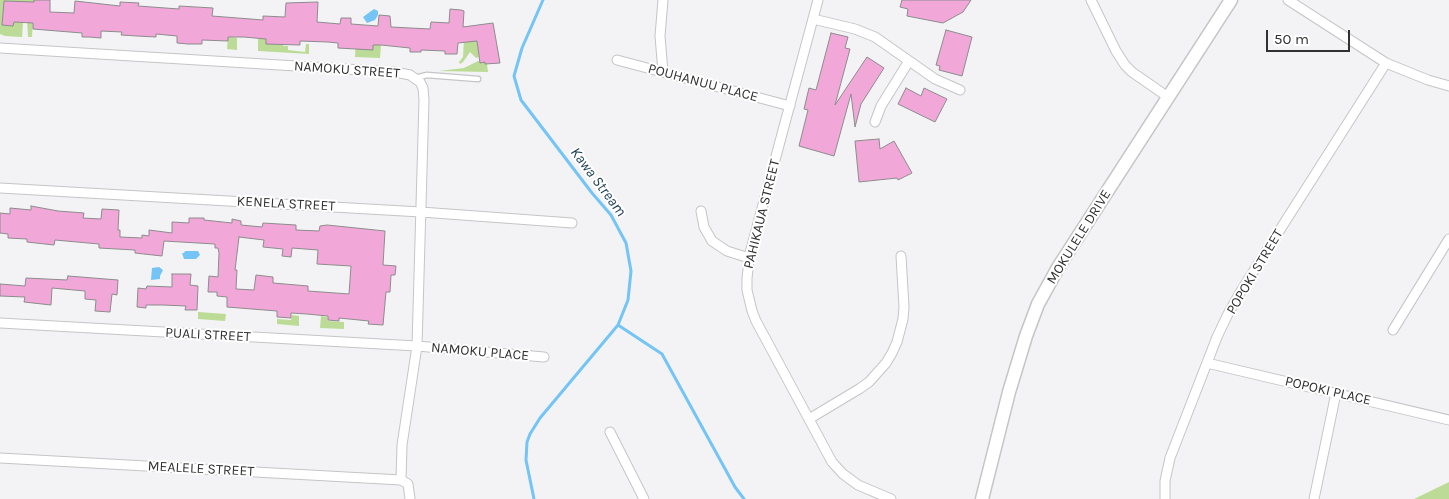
<!DOCTYPE html>
<style>
body{margin:0}
#map{position:relative;width:1449px;height:499px;overflow:hidden;background:#f3f3f5;font-family:Karla,sans-serif}
canvas{display:block}
.scale{position:absolute;left:1266px;top:30px;width:84px;height:22px;box-sizing:border-box;border:2px solid #313132;border-top:0;padding-left:6px;font-size:15px;line-height:18px;white-space:nowrap;color:#313132;-webkit-text-stroke:4px #fff;paint-order:stroke}
</style>
<div id="map">
<canvas width="1449" height="499"></canvas>
<div class="scale">50 m</div>
</div>
<script>
const g = document.querySelector('canvas').getContext('2d');
g.lineJoin = 'round';
function paint(path, color) { g.fillStyle = color; g.fill(path, 'evenodd'); }
const shape = rows => new Path2D(rows.map(r => 'M' + r).join(''));
function strokePath(path, color, width, dash) { g.strokeStyle = color; g.lineWidth = width; g.lineCap = dash ? 'butt' : 'round'; g.setLineDash(dash || []); g.stroke(path); }
function write(font, color, halo, rows, align = 'center') {
  g.font = font + ' Karla,sans-serif'; g.lineWidth = 4; g.setLineDash([]); g.textBaseline = 'middle'; g.strokeStyle = halo; g.fillStyle = color; for (const [text, x, y, turn = 0] of rows) {
    g.save(); g.translate(x, y); g.rotate((+turn || 0) * Math.PI / 180); g.textAlign = isNaN(turn) ? turn : align; if (halo) g.strokeText(text, 0, 0); g.fillText(text, 0, 0); g.restore();
  }
}
const green = shape([
 [0,0,34,0,32,37,28,37,26,2,4,1,2,25,13,26,14,22,23,22,22,37,5,36,0,34],
 [228,37,237,38,237,50,227,49],
 [258,38,266,38,266,44,280,44,283,41,283,46,288,46,288,50,305,52,306,44,309,44,309,54,258,51],
 [356,38,373,45,381,45,380,58,355,57],
 [464,40,477,41,479,57,476,58,470,52,463,62,460,64,459,62,463,57],
 [478,61,485,62,485,64,487,64,488,72,439,71,464,68],
 [198,312,226,314,225,321,198,319],
 [292,315,299,316,299,326,277,324,277,319,291,320],
 [321,316,327,317,328,321,344,322,344,329,320,328],
 [1449,482,1449,499,1414,499]
]);
const water = shape([
 [374,9,378,11,378,15,375,20,367,23,363,17],
 [185,251,198,251,200,255,196,259,184,259,182,253,184,253],
 [159,267,163,270,160,276,160,279,151,280,152,268]
]);
const stream = shape([
 [543,0,522,48,514,76,521,100,592,193,611,215,626,243,631,271,628,300,618,325,662,354,735,487,744,499],
 [534,499,526,460,527,442,530,434,540,418,618,325]
]);
const building = shape([
 [34,0,50,0,50,12,74,13,75,1,120,6,120,2,139,3,138,6,179,9,179,6,213,8,212,16,263,20,263,16,285,17,286,3,318,2,317,22,340,24,341,18,351,18,351,24,378,26,379,15,390,16,391,27,430,29,431,22,449,23,450,9,461,10,464,11,463,27,493,23,500,63,485,64,485,62,480,63,477,41,458,43,457,54,445,54,445,51,421,50,421,52,410,52,410,48,381,45,373,45,373,50,338,48,338,43,328,42,300,41,300,45,266,44,266,39,244,37,228,37,228,41,202,40,202,44,188,44,177,43,177,36,156,34,156,37,137,36,121,35,122,32,101,31,101,38,89,37,82,37,82,33,33,29,33,23,14,22,13,26,2,25,4,1,34,2,34,0],
 [902,0,971,0,963,12,943,23,907,16,908,9,900,7,902,0],
 [946,30,972,37,962,76,939,70,940,66,936,65,946,30],
 [831,33,848,37,845,48,850,49,835,105,867,57,884,68,861,104,855,127,851,94,834,156,799,146,808,110,804,109,809,88,816,90,831,33],
 [906,88,921,96,924,88,947,99,935,122,898,104,906,88],
 [879,139,880,149,894,141,912,173,898,180,897,178,859,182,855,141,879,139],
 [31,206,58,211,84,213,83,218,101,219,102,209,119,210,118,230,120,230,120,237,142,238,142,235,149,236,149,230,172,233,172,222,189,223,189,218,204,218,204,220,232,223,232,219,241,221,241,225,262,227,263,223,296,225,296,230,319,231,320,226,327,225,385,231,383,265,396,266,395,275,391,275,390,292,386,292,383,325,368,324,369,321,339,318,339,321,328,320,328,316,307,314,291,313,291,318,277,317,277,311,227,307,227,297,217,296,217,292,208,292,209,276,218,277,219,253,218,248,215,248,215,244,164,241,162,256,135,253,135,250,99,248,99,244,55,240,54,245,27,242,27,239,8,238,8,234,0,233,0,213,10,214,10,208,31,210,31,206],
 [239,237,264,240,263,247,283,249,282,256,291,257,292,248,318,250,317,264,351,266,349,294,308,291,308,286,273,283,273,277,256,275,254,290,236,289,237,270,235,270,239,237],
 [172,274,191,274,190,285,198,286,197,310,185,310,186,306,163,305,146,305,146,308,137,307,138,288,146,289,147,286,172,287,172,274],
 [68,276,118,280,117,295,112,294,110,312,95,311,96,300,85,299,85,291,52,288,51,305,24,302,25,297,0,296,0,284,25,286,26,278,67,280,68,276]
]);
const lane = shape([
 [415,78,427,75,478,79]
]);
const street = shape([
 [663,0,660,36,663,72],
 [818,0,750,253,747,278,747,290,752,311,756,321,832,462,843,474,858,485,891,499],
 [1091,0,1116,51,1125,65,1132,72,1168,97],
 [1288,0,1386,63,1428,80,1449,86],
 [813,19,855,29,875,37,935,79,960,90],
 [0,48,395,72,410,75,420,82,423,88,424,100,417,346,402,445,401,480],
 [617,60,790,106],
 [875,122,881,106,909,61],
 [0,188,421,212,572,223],
 [701,211,704,227,712,241,727,251,749,258],
 [0,323,417,346,544,357],
 [1393,330,1449,239],
 [1207,363,1449,420],
 [809,419,859,389,869,382,886,363,892,353,897,342,903,319,904,307,901,256],
 [610,432,644,499],
 [0,458,401,480,408,484,410,499],
 [1165,499,1165,481,1170,458,1217,337,1228,314,1241,291,1386,63],
 [1314,499,1336,393]
]);
const secondary = shape([
 [982,499,1009,392,1026,336,1038,304,1059,266,1231,0]
]);
const streetNames = [
 ["NAMOKU STREET",347,70,4],
 ["POUHANUU PLACE",703,83,15],
 ["KENELA STREET",286,204,3],
 ["PAHIKAUA STREET",762,214,-76],
 ["MOKULELE DRIVE",1079,237,-58],
 ["POPOKI STREET",1255,272,-59],
 ["PUALI STREET",208,335,3],
 ["NAMOKU PLACE",480,352,5],
 ["POPOKI PLACE",1328,391,13],
 ["MEALELE STREET",201,469,3]
];
const waterNames = [
 ["Kawa Stream",598,182,53]
];
paint(green, '#bcdb96');
paint(water, '#74c4f5');
strokePath(stream, '#74c4f5', 3);
paint(building, '#f1a8d9');
strokePath(building, '#8c8b8c', 1);
strokePath(lane, '#c5c5c7', 7);
strokePath(street, '#c5c5c7', 11);
strokePath(secondary, '#c5c5c7', 15);
strokePath(lane, '#fff', 4.5);
strokePath(street, '#fff', 9);
strokePath(secondary, '#fff', 12);
write('14px', '#313132', '#fff', streetNames);
write('italic 15px', '#1c3f54', '#fff', waterNames);
</script>
